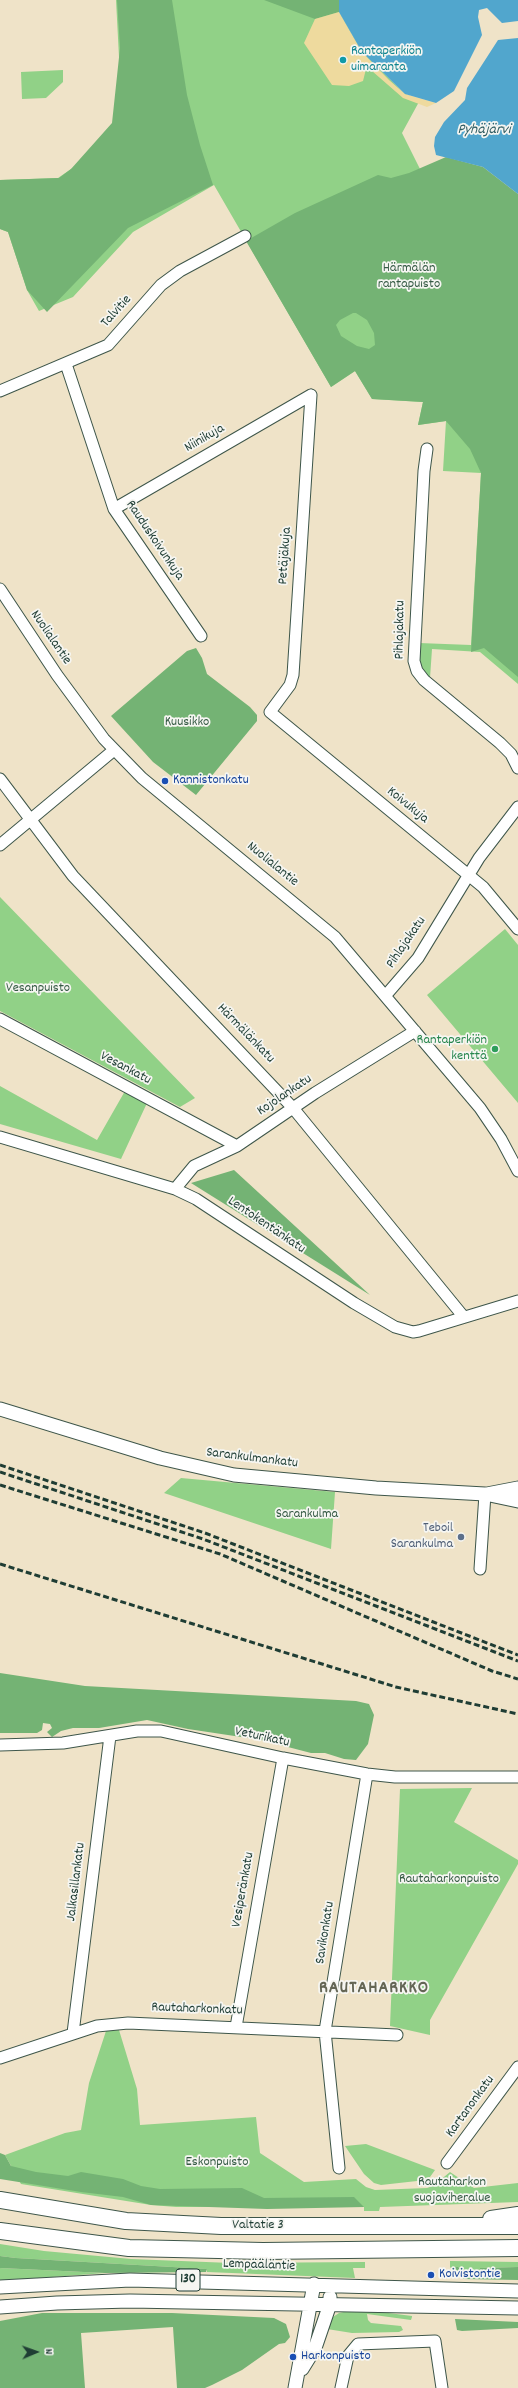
<!DOCTYPE html>
<meta charset="utf-8">
<style>
body{margin:0}
#map{position:relative;width:518px;height:2388px;overflow:hidden;background:#efe3c8;font-family:Dekko,sans-serif}
canvas{display:block}
.north{position:absolute;left:16px;top:2332px;width:40px;height:40px;-webkit-text-stroke:3px #f6f6f2;paint-order:stroke;rotate:88deg;font-size:11px;font-weight:700;line-height:16px;text-align:center;color:#1f3d34}
.north::after{content:'';display:block;margin:auto;width:14px;height:18px;background:#1f3d34;clip-path:polygon(50% 0,100% 100%,50% 72%,0 100%)}
</style>
<div id="map">
<canvas width="518" height="2388"></canvas>
<div class="north">N</div>
</div>
<script>
const g = document.querySelector('canvas').getContext('2d');
g.lineJoin = 'round';
function paint(path, color) { g.fillStyle = color; g.fill(path, 'evenodd'); }
const shape = rows => new Path2D(rows.map(r => 'M' + r).join(''));
function strokePath(path, color, width, dash) { g.strokeStyle = color; g.lineWidth = width; g.lineCap = dash ? 'butt' : 'round'; g.setLineDash(dash || []); g.stroke(path); }
function write(font, color, halo, rows, align = 'center') {
  g.font = font + ' Dekko,sans-serif'; g.lineWidth = 3.5; g.setLineDash([]); g.textBaseline = 'middle'; g.strokeStyle = halo; g.fillStyle = color; for (const [text, x, y, turn = 0] of rows) {
    g.save(); g.translate(x, y); g.rotate((+turn || 0) * Math.PI / 180); g.textAlign = isNaN(turn) ? turn : align; if (halo) g.strokeText(text, 0, 0); g.fillText(text, 0, 0); g.restore();
  }
}
const green = shape([
 [116,0,339,0,339,12,362,52,405,94,420,100,402,133,420,169,518,194,518,684,480,652,432,649,430,678,424,672,419,660,419,643,471,645,481,473,443,471,446,421,418,425,423,402,372,399,355,371,331,387,214,185,133,232,73,297,39,311,27,290,8,232,0,229,0,180,58,178,123,133],
 [63,70,63,82,46,98,22,99,21,72],
 [0,897,195,1098,180,1107,0,1011],
 [505,929,518,945,518,1103,427,995],
 [0,1086,97,1140,125,1091,147,1103,121,1159,0,1124],
 [181,1478,335,1492,331,1549,164,1493],
 [472,1788,454,1822,518,1860,518,1864,430,2020,430,2035,390,2026,400,1789],
 [119,2030,137,2089,140,2125,256,2117,260,2153,304,2182,356,2179,366,2187,375,2190,427,2188,433,2186,450,2172,474,2188,518,2183,518,2202,380,2207,379,2211,364,2211,364,2207,176,2207,151,2205,21,2184,5,2155,65,2133,81,2130,89,2083,106,2031],
 [366,2144,435,2170,430,2177,417,2181,381,2185,374,2183,364,2174,345,2146],
 [0,2244,44,2251,131,2259,231,2263,365,2262,365,2268,353,2268,355,2278,207,2272,207,2269,16,2258,0,2256],
 [450,2261,518,2262,518,2267,480,2268,479,2274,476,2274,469,2273,458,2267,450,2267],
 [0,2268,105,2273,0,2281],
 [357,2309,412,2316,412,2317,411,2320,367,2314,368,2320,371,2323,401,2326,403,2330,399,2332,352,2333,327,2329,333,2317,339,2313]
]);
const forest = shape([
 [117,0,172,0,187,95,200,145,213,185,128,228,47,312,27,290,8,232,0,229,0,180,59,178,71,169,112,123,120,48],
 [264,0,339,0,339,12,315,19],
 [446,157,483,167,518,194,518,677,484,648,471,652,481,473,470,449,446,421,418,425,423,402,372,399,355,371,331,387,246,241,295,213,378,175,391,178,409,173],
 [353,313,356,313,367,320,374,333,375,345,369,349,357,346,341,336,336,325,340,320],
 [196,648,202,658,207,674,250,707,257,715,257,721,196,795,153,762,111,716,187,651],
 [234,1170,370,1295,191,1183],
 [0,1673,85,1686,356,1701,369,1704,374,1715,368,1744,356,1760,344,1759,325,1753,311,1753,261,1740,188,1729,147,1720,99,1728,73,1728,61,1731,52,1737,47,1732,52,1728,50,1724,43,1723,42,1730,37,1733,0,1733],
 [0,2153,5,2155,11,2166,36,2172,68,2176,81,2172,123,2179,141,2186,160,2189,242,2188,264,2198,354,2197,364,2207,267,2209,151,2205,123,2197,81,2192,0,2179],
 [0,2256,16,2258,207,2269,206,2272,105,2273,0,2268],
 [450,2267,458,2267,469,2273,476,2274,479,2274,480,2268,518,2267,518,2280,464,2279],
 [42,2313,172,2313,274,2318,286,2324,290,2337,285,2343,279,2344,242,2370,212,2385,205,2388,177,2388,173,2327,81,2333,85,2388,0,2388,0,2321],
 [455,2319,518,2322,518,2328,462,2331,457,2330]
]);
const sand = shape([
 [339,12,362,52,389,80,405,94,436,103,427,107,403,98,372,71,366,69,363,81,349,86,332,85,304,43,315,19]
]);
const water = shape([
 [339,0,518,0,518,21,502,23,487,8,479,10,478,17,482,35,454,91,436,103,405,94,362,52,339,12],
 [518,38,518,194,483,167,436,155,434,146,435,137,444,122,465,100,467,88,498,40]
]);
const minor = shape([
 [66,364,114,509,201,636],
 [0,391,108,345,161,285,180,271,245,236],
 [311,395,293,675,290,685,270,712,483,887,518,929],
 [427,449,424,471,414,661,417,671,424,680,500,743,511,754,518,768],
 [114,509,311,395],
 [0,589,57,675,104,739,142,778,335,937,480,1108,501,1139,518,1171],
 [0,779,73,876,293,1108,463,1316],
 [0,845,114,750],
 [386,995,418,958,479,858,518,807],
 [0,1019,237,1146],
 [0,1137,175,1189,196,1199,354,1303,395,1327,413,1332,419,1331,518,1301],
 [175,1189,194,1166,237,1146,315,1093,415,1031],
 [480,1569,485,1494],
 [0,1745,63,1743,137,1731,161,1731,283,1758,367,1774,395,1777,518,1777],
 [236,2027,283,1758],
 [73,2033,110,1736],
 [0,2058,97,2026,128,2023,397,2035],
 [447,2163,518,2067],
 [339,2168,325,2031,367,1774],
 [341,2388,348,2356,358,2344,435,2341,442,2388]
]);
const major = shape([
 [0,1409,160,1458,234,1475,376,1488,485,1494,518,1501],
 [487,1494,518,1488],
 [0,2287,130,2280,518,2291],
 [0,2307,57,2303,130,2301,518,2308],
 [302,2369,315,2348,330,2304,330,2297],
 [295,2388,314,2284]
]);
const highway = shape([
 [0,2200,126,2221,221,2226,518,2226],
 [491,2219,518,2215],
 [0,2231,129,2248,263,2251,518,2248]
]);
const rail = shape([
 [0,1465,205,1533,518,1655],
 [0,1472,203,1539,518,1661],
 [0,1485,220,1554,492,1671,518,1679],
 [0,1564,396,1687,518,1714]
]);
const markers = [
 [343,60,4,"#0f9aa8"],
 [165,781,4,"#1a4fb4"],
 [495,1049,4,"#2e9e5b"],
 [461,1537,4,"#5c6f8a"],
 [431,2275,4,"#1a4fb4"],
 [293,2357,4,"#1a4fb4"]
];
const shields = [
 [188,2280,24]
];
const shieldNames = [
 ["130",188,2280]
];
const cultureNames = [
 ["Rantaperkiön",351,52],
 ["uimaranta",351,68]
];
const parkNames = [
 ["Härmälän",409,269],
 ["rantapuisto",409,285],
 ["Kuusikko",187,723],
 ["Vesanpuisto",38,989],
 ["Sarankulma",307,1515],
 ["Rautaharkonpuisto",449,1880],
 ["Eskonpuisto",217,2163],
 ["Rautaharkon",452,2183],
 ["suojaviheralue",452,2199]
];
const streetNames = [
 ["Talvitie",117,312,-48],
 ["Niinikuja",205,439,-30],
 ["Rauduskoivunkuja",154,541,56],
 ["Petäjäkuja",286,556,-86],
 ["Pihlajakatu",401,630,-89],
 ["Nuolialantie",50,638,56],
 ["Koivukuja",407,806,39],
 ["Nuolialantie",272,865,39],
 ["Pihlajakatu",407,943,-56],
 ["Härmälänkatu",245,1034,46],
 ["Vesankatu",125,1069,28],
 ["Kojolankatu",285,1096,-34],
 ["Lentokentänkatu",266,1226,34],
 ["Sarankulmankatu",252,1459,7],
 ["Veturikatu",262,1738,12],
 ["Jalkasillankatu",77,1882,-83],
 ["Vesiperänkatu",244,1890,-80],
 ["Savikonkatu",326,1933,-81],
 ["Rautaharkonkatu",197,2010,2],
 ["Kartanonkatu",471,2107,-54],
 ["Valtatie 3",258,2226],
 ["Lempääläntie",259,2266,2]
];
const transitNames = [
 ["Kannistonkatu",173,781],
 ["Koivistontie",439,2275],
 ["Harkonpuisto",301,2357]
];
const leisureNames = [
 ["Rantaperkiön",487,1041],
 ["kenttä",487,1057]
];
const serviceNames = [
 ["Teboil",453,1529],
 ["Sarankulma",453,1545]
];
const waterNames = [
 ["Pyhäjärvi",484,131]
];
const districtNames = [
 ["RAUTAHARKKO",374,1990]
];
paint(green, '#91d187');
paint(forest, '#74b374');
paint(sand, '#eeda9e');
paint(water, '#51a6cd');
strokePath(minor, '#3e564a', 13);
strokePath(major, '#3e564a', 15);
strokePath(highway, '#3e564a', 18);
strokePath(minor, '#fff', 11);
strokePath(major, '#fff', 13);
strokePath(highway, '#fff', 16);
strokePath(rail, '#1f3d34', 3, [6, 3]);
for (const [x, y, r, color] of markers) { const dot = new Path2D(); dot.arc(x, y, r, 0, 2 * Math.PI); g.fillStyle = color; g.fill(dot); strokePath(dot, '#f6f6f2', 1.5); }
for (const [x, y, w] of shields) { const box = new Path2D(); box.roundRect(x - w / 2, y - 11, w, 22, 3); g.fillStyle = '#f6f6f2'; g.fill(box); strokePath(box, '#1f3d34', 1); }
write('bold 13px', '#1f3d34', null, shieldNames);
write('14px', '#0d838f', '#f6f6f2', cultureNames, 'left');
write('14px', '#365b45', '#f6f6f2', parkNames);
write('14px', '#1f3d34', '#f6f6f2', streetNames);
write('14px', '#164399', '#f6f6f2', transitNames, 'left');
write('14px', '#27864d', '#f6f6f2', leisureNames, 'right');
write('14px', '#4e5e75', '#f6f6f2', serviceNames, 'right');
write('italic 15px', '#2e5c62', '#f6f6f2', waterNames);
g.letterSpacing = '1px';
write('bold 18px', '#646655', '#f6f6f2', districtNames);
g.letterSpacing = '0px';
</script>
